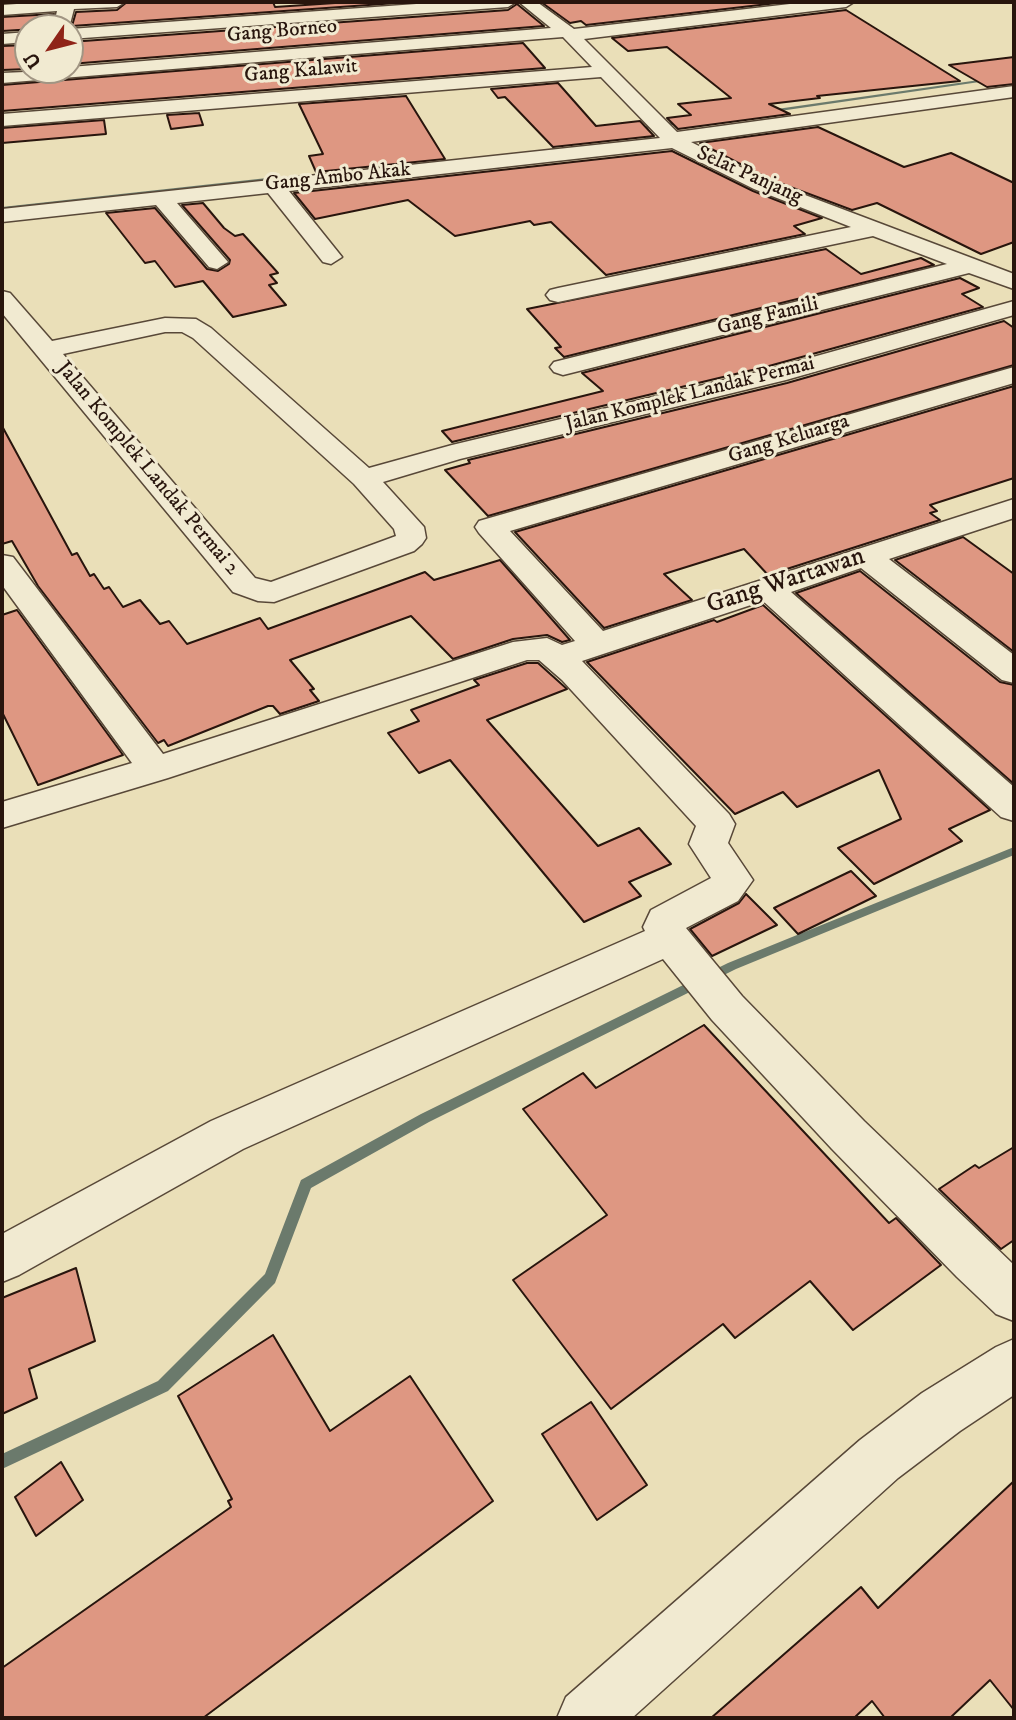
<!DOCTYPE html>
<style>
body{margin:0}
#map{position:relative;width:1016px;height:1720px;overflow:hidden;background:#eadfb8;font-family:"IM FELL DW Pica",serif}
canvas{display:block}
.frame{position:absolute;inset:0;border:4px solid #28150d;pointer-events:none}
.north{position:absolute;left:14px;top:14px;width:70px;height:70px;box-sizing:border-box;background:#f1ead1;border:2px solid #a19583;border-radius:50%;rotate:235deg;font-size:19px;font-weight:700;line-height:28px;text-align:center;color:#28150d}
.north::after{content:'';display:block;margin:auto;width:24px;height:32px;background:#8f2418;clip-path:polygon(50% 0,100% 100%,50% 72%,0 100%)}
</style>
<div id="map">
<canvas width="1016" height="1720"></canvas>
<div class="frame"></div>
<div class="north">U</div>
</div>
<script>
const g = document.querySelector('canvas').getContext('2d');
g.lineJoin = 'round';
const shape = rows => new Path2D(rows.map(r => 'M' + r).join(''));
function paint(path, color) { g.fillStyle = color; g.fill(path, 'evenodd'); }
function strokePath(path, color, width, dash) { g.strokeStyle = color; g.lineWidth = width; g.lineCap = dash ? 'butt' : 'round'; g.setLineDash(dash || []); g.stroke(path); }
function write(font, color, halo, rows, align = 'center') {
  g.font = font + ' "IM FELL DW Pica",serif'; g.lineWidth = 6; g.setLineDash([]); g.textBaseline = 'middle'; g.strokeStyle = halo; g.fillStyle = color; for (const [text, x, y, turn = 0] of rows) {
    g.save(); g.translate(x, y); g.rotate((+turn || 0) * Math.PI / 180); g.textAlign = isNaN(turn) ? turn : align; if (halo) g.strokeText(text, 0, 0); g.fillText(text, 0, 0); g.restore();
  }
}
const stream = shape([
 [1014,75,1014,77,766,113,763,111,1014,75],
 [684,120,686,123,646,129,653,140,638,143,635,141,647,138,641,127,684,120],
 [267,178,269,179,269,181,2,211,2,207,267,178],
 [1014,847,1014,855,736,969,429,1122,311,1188,275,1283,168,1391,2,1469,2,1454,158,1381,265,1274,301,1180,421,1114,728,963,1014,847]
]);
const building = shape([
 [127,2,273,2,275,7,350,2,411,2,72,26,76,12,117,10,127,2],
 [541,2,786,2,586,25,581,21,570,23,541,2],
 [517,4,544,26,70,64,70,42,508,10,517,4],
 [846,10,960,81,817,96,820,98,769,104,790,114,678,129,667,118,691,115,678,104,731,98,667,47,628,51,612,38,846,10],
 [54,14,51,28,2,31,2,17,54,14],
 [523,43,545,68,2,111,2,85,523,43],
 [28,45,28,69,2,70,2,46,28,45],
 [1014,57,1014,84,987,87,949,65,1014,57],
 [558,83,596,126,640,121,654,136,553,147,505,97,498,98,491,89,558,83],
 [406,96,445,159,316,172,309,156,323,154,299,104,406,96],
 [199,113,203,125,171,129,167,115,199,113],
 [104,120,106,134,2,143,2,128,104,120],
 [818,127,904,167,951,153,1014,183,1014,242,981,254,877,203,852,210,769,179,700,143,818,127],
 [672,151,753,191,822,218,794,226,805,234,606,275,551,222,534,225,530,221,455,236,408,200,315,219,294,193,672,151],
 [203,203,224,228,235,236,243,234,278,273,270,275,277,283,269,285,286,305,233,317,203,281,175,287,155,261,145,263,106,213,155,208,207,269,218,271,229,264,230,260,182,205,203,203],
 [826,249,861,274,921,258,934,265,564,357,555,348,561,347,527,309,826,249],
 [960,278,979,288,962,294,983,307,769,366,452,442,442,431,603,391,582,373,960,278],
 [1004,321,1014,328,1014,365,488,516,445,470,470,463,468,460,787,383,1004,321],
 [1014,386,1014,478,930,505,937,511,930,513,940,520,768,575,744,549,664,574,692,600,604,628,515,532,1014,386],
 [2,426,72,555,77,553,90,576,94,574,104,589,109,587,123,607,140,600,160,624,169,621,187,644,260,618,268,629,425,572,434,580,500,560,570,640,562,642,547,635,513,639,453,659,411,616,290,660,314,689,310,690,319,701,280,714,273,706,268,706,168,746,164,740,158,743,38,586,12,541,2,544,2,426],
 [963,537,1014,574,1014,652,895,560,963,537],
 [860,571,1000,682,1014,685,1014,784,796,593,860,571],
 [763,605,990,810,949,829,962,841,874,884,838,848,901,819,879,770,797,807,783,792,735,814,587,662,714,620,717,622,763,605],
 [17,610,123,755,38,785,2,712,2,615,17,610],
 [527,663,538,663,567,689,487,720,598,846,639,828,671,864,629,882,641,896,584,922,450,760,419,773,388,733,419,721,411,710,479,685,474,680,527,663],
 [851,871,876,896,798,934,774,908,851,871],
 [746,894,777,925,712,956,690,929,739,903,746,894],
 [704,1025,889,1223,896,1218,941,1265,853,1330,810,1281,735,1338,723,1324,611,1409,513,1280,607,1215,523,1109,583,1073,596,1088,704,1025],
 [1014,1147,1014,1240,1001,1249,939,1189,975,1165,979,1168,1014,1147],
 [76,1268,95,1341,29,1369,37,1398,2,1414,2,1298,76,1268],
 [273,1335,330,1431,410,1376,493,1501,203,1718,2,1718,2,1668,231,1507,228,1501,232,1499,178,1396,273,1335],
 [591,1402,647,1485,597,1520,542,1434,591,1402],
 [61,1462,83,1500,36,1536,15,1497,61,1462],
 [1014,1481,1014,1710,990,1680,950,1718,885,1718,872,1701,854,1718,711,1718,861,1587,878,1608,1014,1481]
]);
const minor = shape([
 [46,2,125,2,117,7,74,9,69,28,53,28,57,11,2,15,2,5,46,2],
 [444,2,516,2,508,7,70,39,70,29,444,2],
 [519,2,537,2,574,29,807,2,854,2,846,7,584,39,677,132,1014,86,1014,97,691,142,768,181,1014,274,1014,289,969,273,563,375,554,372,550,367,554,362,947,264,873,236,558,302,550,300,546,295,550,290,558,288,851,227,754,189,672,148,289,191,342,257,331,264,323,262,268,193,177,203,228,262,217,269,209,267,156,205,2,222,2,209,660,138,601,77,2,126,2,114,592,67,563,37,2,83,2,73,70,70,70,67,551,28,519,2],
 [28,32,28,42,2,44,2,34,28,32],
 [2,291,10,293,52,341,165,318,196,319,211,328,369,468,452,445,770,369,1014,301,1014,315,786,380,460,459,383,482,424,527,426,538,422,544,414,551,274,602,258,601,233,592,2,313,2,291],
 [165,332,182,332,193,338,354,484,394,529,396,536,271,582,255,578,63,354,165,332],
 [1014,367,1014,383,510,531,603,631,1014,499,1014,518,889,559,1014,655,1014,683,1002,680,861,568,791,592,1014,787,1014,821,1001,817,763,601,582,661,729,814,735,824,728,843,753,880,738,901,686,928,742,996,864,1121,1014,1265,1014,1321,996,1314,957,1277,832,1149,712,1020,663,959,243,1149,19,1275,2,1282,2,1234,211,1121,645,931,643,927,651,910,711,878,689,844,696,826,562,680,539,660,527,660,168,778,2,828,2,802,132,763,2,585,2,555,13,557,163,754,513,642,547,638,562,645,575,641,479,533,475,527,479,521,1014,367]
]);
const tertiary = shape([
 [1014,1339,1014,1395,960,1431,898,1478,632,1718,557,1718,566,1697,860,1440,922,1393,996,1347,1014,1339]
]);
const farStreetnames = [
 ["Gang Borneo",282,32,-5],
 ["Gang Kalawit",301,72,-5],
 ["Selat Panjang",749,176,24],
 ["Gang Ambo Akak",338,178,-6],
 ["Gang Famili",768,317,-14],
 ["Jalan Komplek Landak Permai",690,395,-14],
 ["Gang Keluarga",789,440,-17],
 ["Jalan Komplek Landak Permai 2",147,469,50]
];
const streetNames = [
 ["Gang Wartawan",786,582,-18]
];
paint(stream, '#6b7a6c');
paint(building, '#de9782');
strokePath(building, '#28150d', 2);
strokePath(minor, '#584838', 3);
strokePath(tertiary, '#584838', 3);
paint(minor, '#f1ead1');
paint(tertiary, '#f1ead1');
write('21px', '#28150d', '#f1ead1', farStreetnames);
write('26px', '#28150d', '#f1ead1', streetNames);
</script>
